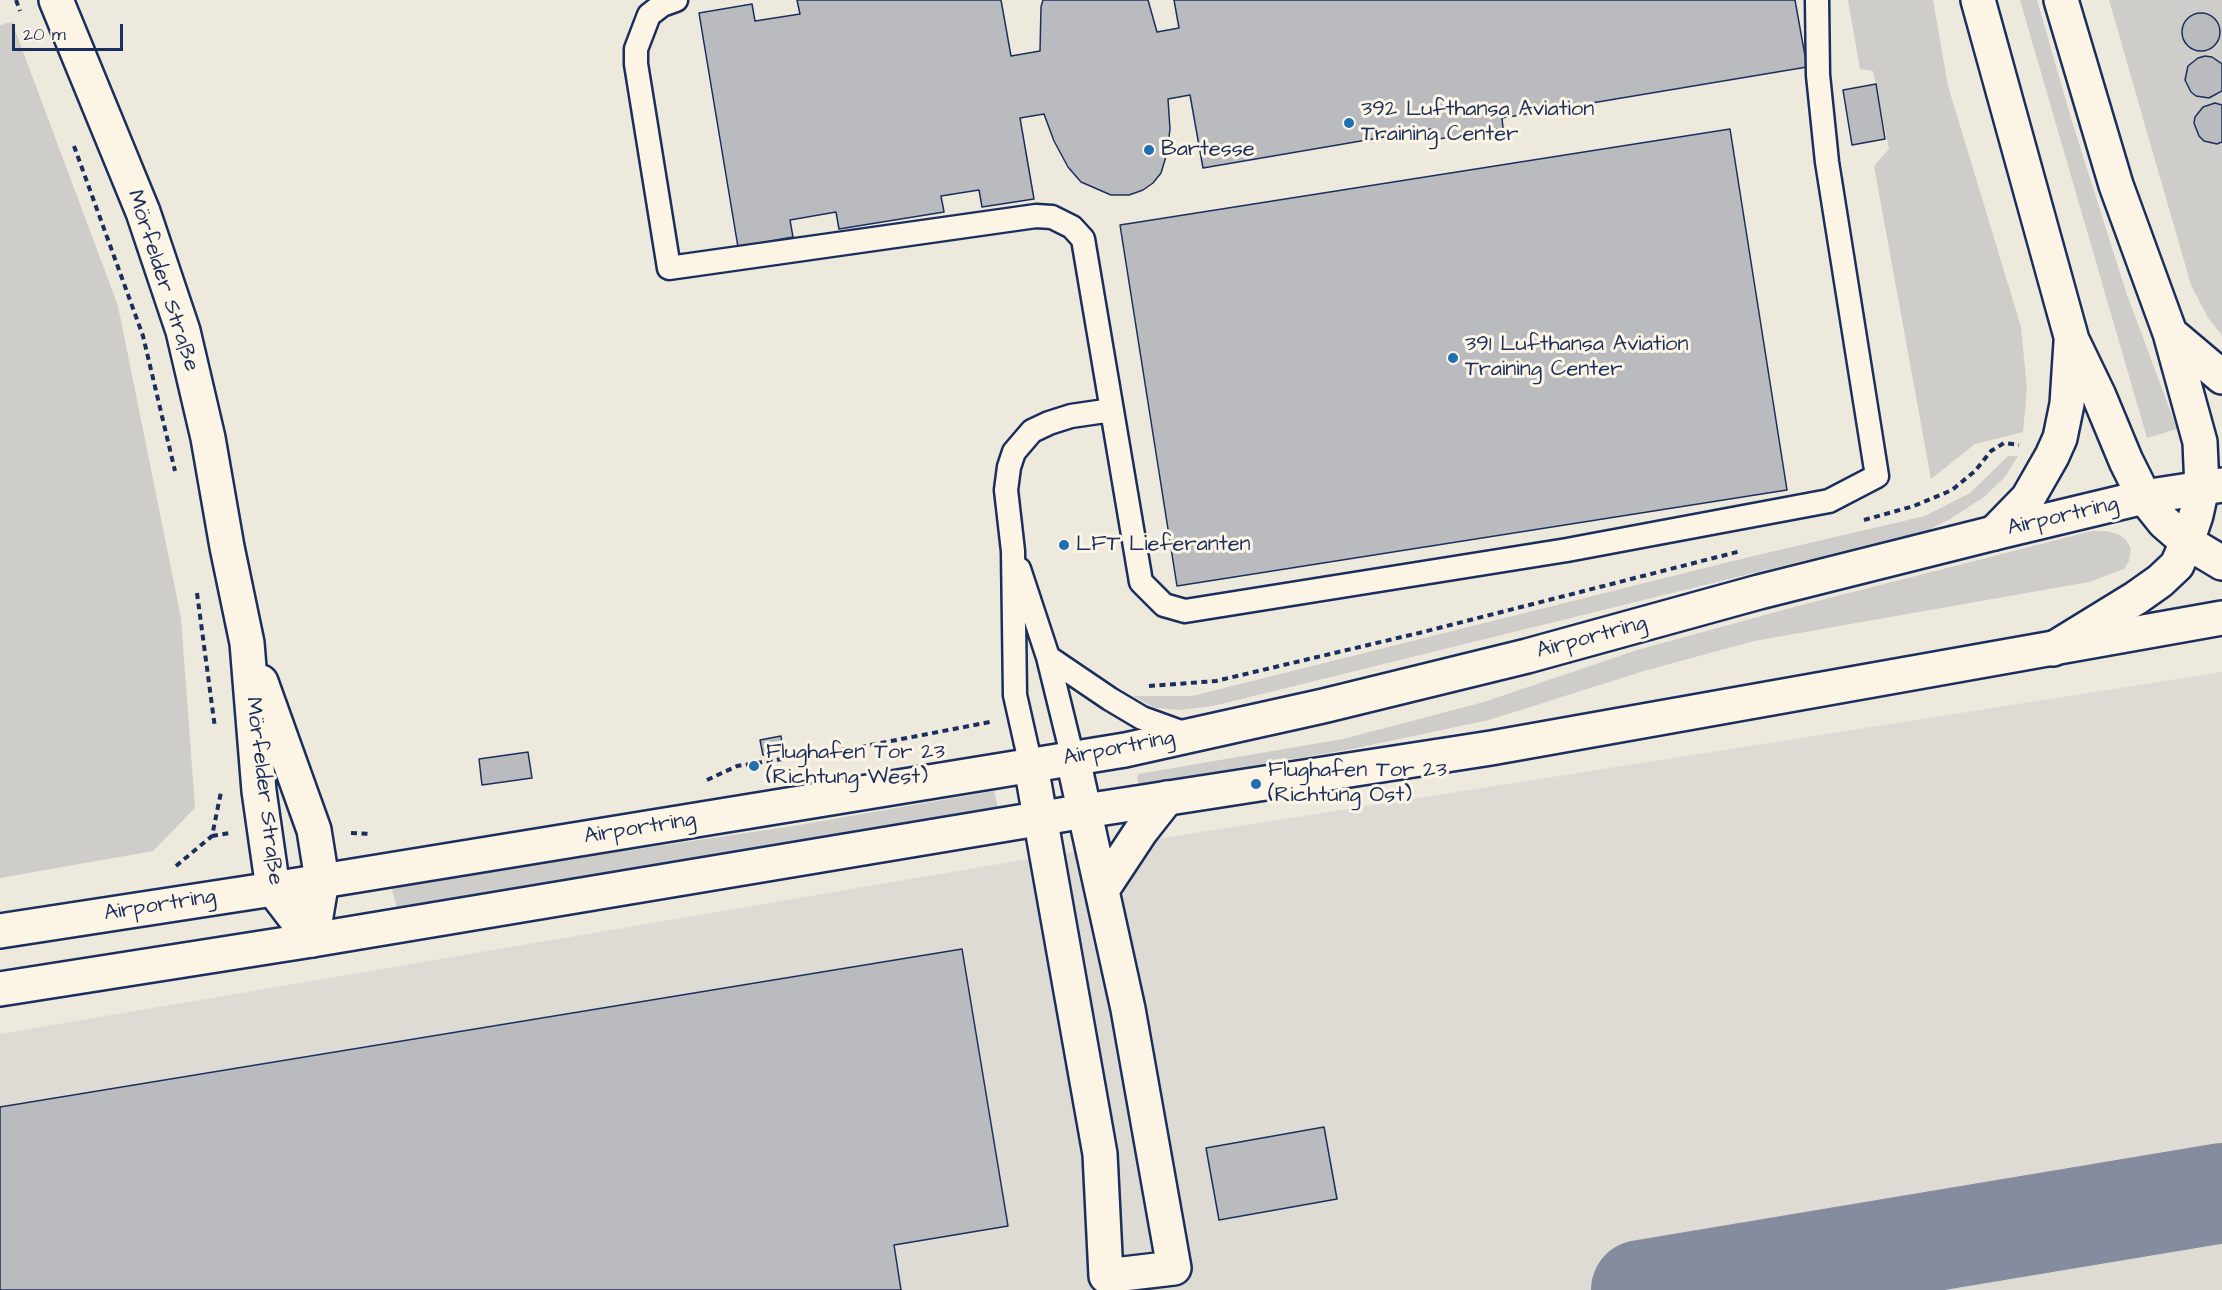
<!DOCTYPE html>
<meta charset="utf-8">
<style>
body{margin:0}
#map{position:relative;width:2222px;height:1290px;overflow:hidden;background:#eee9dd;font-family:"Architects Daughter",sans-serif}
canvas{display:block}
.scale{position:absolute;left:12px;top:24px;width:111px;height:27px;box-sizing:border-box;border:3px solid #1b2f5e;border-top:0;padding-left:8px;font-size:18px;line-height:21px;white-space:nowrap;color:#1b2f5e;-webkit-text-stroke:4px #fcf5e5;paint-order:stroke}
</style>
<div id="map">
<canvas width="2222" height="1290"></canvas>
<div class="scale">20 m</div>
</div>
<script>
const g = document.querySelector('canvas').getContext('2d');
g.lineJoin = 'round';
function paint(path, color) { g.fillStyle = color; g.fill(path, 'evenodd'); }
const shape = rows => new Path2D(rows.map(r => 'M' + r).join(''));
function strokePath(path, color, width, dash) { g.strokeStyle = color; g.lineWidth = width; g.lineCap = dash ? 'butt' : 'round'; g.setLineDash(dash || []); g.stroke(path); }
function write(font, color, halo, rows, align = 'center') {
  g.font = font + ' "Architects Daughter",sans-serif'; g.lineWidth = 6; g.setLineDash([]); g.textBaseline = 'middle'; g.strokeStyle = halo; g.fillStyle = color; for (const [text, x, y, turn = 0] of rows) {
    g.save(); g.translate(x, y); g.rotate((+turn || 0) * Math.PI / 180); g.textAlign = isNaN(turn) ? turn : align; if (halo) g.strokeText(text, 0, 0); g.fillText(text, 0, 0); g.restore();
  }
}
const built = shape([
 [2222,672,2222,1290,0,1290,0,1034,1016,861]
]);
const green = shape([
 [1848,0,1933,0,1948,86,2021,327,2027,388,2023,432,1975,444,1931,479,1874,166,1889,149,1873,71,1860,69],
 [2020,0,2037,0,2071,118,2126,292,2177,429,2147,438],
 [2109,0,2222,0,2222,335,2208,318,2191,285],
 [12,22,118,306,181,618,195,808,153,851,0,878,0,25],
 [2008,456,2018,456,2005,477,1984,497,1950,519,1928,530,1213,706,1180,710,1155,708,1133,696,1192,696,1745,558,1925,516,1970,493],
 [2092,531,2106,531,2118,534,2126,540,2131,549,2129,561,2124,569,2089,582,1754,641,1644,671,1489,720,1347,750,1139,784,1137,779,1138,774,1343,739,1484,702,1637,650,1798,606],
 [994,791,998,807,397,908,391,886,793,826]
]);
const taxiway = shape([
 [1641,1290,2222,1193]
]);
const building = shape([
 [797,0,1001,0,1011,56,1040,51,1041,7,1043,0,1148,0,1157,32,1179,28,1174,0,1795,0,1807,67,1502,118,1503,128,1433,140,1431,129,1203,168,1190,95,1168,99,1170,129,1167,153,1161,173,1153,183,1143,190,1129,195,1111,195,1081,182,1068,167,1054,141,1044,114,1020,118,1034,199,982,207,979,190,941,196,944,212,839,229,836,212,790,220,793,237,738,247,699,13,752,4,755,21,800,14,797,0],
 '2182 32a19 19 0 1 1 38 0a19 19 0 1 1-38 0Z',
 [2205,56,2212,57,2222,64,2222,91,2209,98,2196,96,2191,92,2185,80,2188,66,2198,58,2205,56],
 [1876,84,1885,139,1852,145,1843,90,1876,84],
 [2215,103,2222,105,2222,142,2217,144,2204,141,2199,136,2194,123,2195,117,2203,107,2215,103],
 [1730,129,1787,490,1177,586,1120,225,1730,129],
 [781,736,783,752,763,755,760,740,781,736],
 [528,752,532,778,482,785,479,759,528,752],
 [962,949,1008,1226,894,1245,901,1290,0,1290,0,1107,962,949],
 [1324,1127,1337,1199,1219,1220,1206,1148,1324,1127]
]);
const path = shape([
 [16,0,20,11],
 [74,146,143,336,175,471],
 [1864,520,1914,506,1952,490,1975,471,1991,451,2004,443,2019,445],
 [197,593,215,728],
 [1149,686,1216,681,1423,632,1741,551],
 [707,780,737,766,860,747,990,722],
 [351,833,370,834],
 [212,836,230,833],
 [176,866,212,836,221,792]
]);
const service = shape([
 [676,0,662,5,649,15,636,49,636,64,669,268,1036,216,1052,217,1072,227,1083,239,1141,582,1164,605,1185,611,1567,550,1829,501,1877,476,1827,162,1818,75,1817,0],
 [1019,569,1048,657,1073,759],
 [1048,657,1110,699,1142,718,1189,735],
 [1031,766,1015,695,1013,551,1006,490,1009,467,1014,452,1032,431,1049,423,1071,416,1112,410]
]);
const minor = shape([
 [56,0,143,212,183,331,208,438,227,547,247,643,259,791,273,889,312,940],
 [261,682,314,830,322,880,312,940],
 [1031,766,1100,1154,1106,1276,1174,1268,1128,1009,1073,759],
 [1102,890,1141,831,1167,798]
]);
const tertiary = shape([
 [0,931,273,889,1125,750,1323,706,1527,656,1759,592,1994,533,2144,497,2222,485],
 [0,989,312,940,1085,811,1491,748,2222,618]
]);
const trunk = shape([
 [1978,0,2072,340,2099,396,2126,461,2144,497,2164,522,2187,542,2222,563],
 [2170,333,2222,377],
 [1994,533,2028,498,2052,456,2060,438,2067,404,2071,342],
 [2053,649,2136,598,2160,581,2177,565,2187,542,2196,515,2202,488,2200,442,2170,333,2116,185,2061,0]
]);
const markers = [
 [1349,123,6,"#1f6fb2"],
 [1149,150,6,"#1f6fb2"],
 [1453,358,6,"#1f6fb2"],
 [1064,545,6,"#1f6fb2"],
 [754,766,6,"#1f6fb2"],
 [1256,784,6,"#1f6fb2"]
];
const poiNames = [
 ["392 Lufthansa Aviation",1361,110],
 ["Training Center",1361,135],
 ["Bartesse",1161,150],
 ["391 Lufthansa Aviation",1465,345],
 ["Training Center",1465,370],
 ["LFT Lieferanten",1076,545],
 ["Flughafen Tor 23",766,753],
 ["(Richtung West)",766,778],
 ["Flughafen Tor 23",1268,771],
 ["(Richtung Ost)",1268,796]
];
const streetNames = [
 ["Mörfelder Straße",162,281,72],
 ["Airportring",2063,517,-13],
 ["Airportring",1592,638,-15],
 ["Airportring",1119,749,-11],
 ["Mörfelder Straße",263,791,83],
 ["Airportring",640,829,-9],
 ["Airportring",160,906,-9]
];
paint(built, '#dedbd4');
paint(green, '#cfcdca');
strokePath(taxiway, '#848c9e', 100);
paint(building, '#babbbe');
strokePath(building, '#1b2f5e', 1.5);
strokePath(service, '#1b2f5e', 27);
strokePath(minor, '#1b2f5e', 38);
strokePath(tertiary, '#1b2f5e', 38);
strokePath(trunk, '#1b2f5e', 38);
strokePath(path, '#1b2f5e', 4, [6, 4.5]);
strokePath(service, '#fcf5e5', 22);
strokePath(minor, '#fcf5e5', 33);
strokePath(tertiary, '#fcf5e5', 33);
strokePath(trunk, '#fcf5e5', 33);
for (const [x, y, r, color] of markers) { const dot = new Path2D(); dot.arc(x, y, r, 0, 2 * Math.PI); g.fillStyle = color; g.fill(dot); strokePath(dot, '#fcf5e5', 2); }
write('22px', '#1b2f5e', '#fcf5e5', poiNames, 'left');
write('22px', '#1b2f5e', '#fcf5e5', streetNames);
</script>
